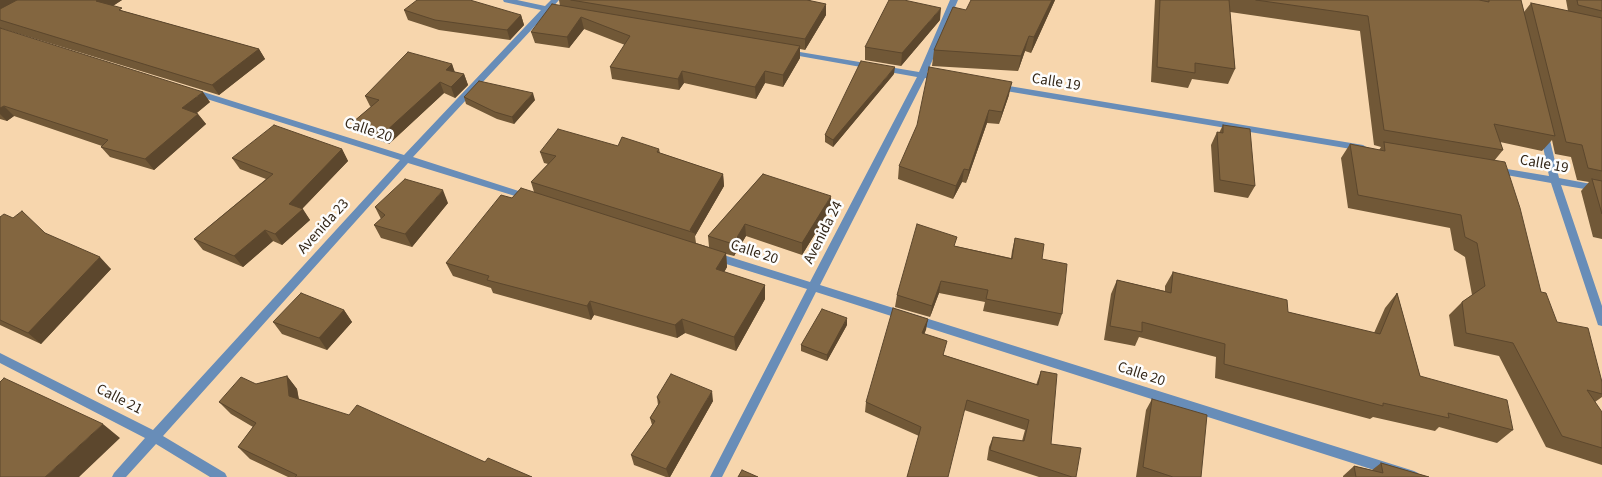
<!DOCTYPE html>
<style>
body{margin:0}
canvas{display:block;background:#f7d6ad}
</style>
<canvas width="1602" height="477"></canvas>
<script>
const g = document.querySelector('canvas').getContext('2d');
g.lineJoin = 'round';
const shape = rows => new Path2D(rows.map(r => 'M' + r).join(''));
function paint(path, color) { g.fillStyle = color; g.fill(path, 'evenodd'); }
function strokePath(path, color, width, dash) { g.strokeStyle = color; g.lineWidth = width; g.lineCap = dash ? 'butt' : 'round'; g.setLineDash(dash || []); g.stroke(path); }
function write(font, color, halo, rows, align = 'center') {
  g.font = font + ' "Source Sans 3",sans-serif'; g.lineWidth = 5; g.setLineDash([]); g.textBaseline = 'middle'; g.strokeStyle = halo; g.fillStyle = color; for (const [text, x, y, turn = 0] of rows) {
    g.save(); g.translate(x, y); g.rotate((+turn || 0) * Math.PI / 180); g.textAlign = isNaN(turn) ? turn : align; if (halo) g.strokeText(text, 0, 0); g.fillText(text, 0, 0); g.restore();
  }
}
const minor = shape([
 [503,0,517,0,545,6,551,0,559,0,552,8,563,12,559,14,548,12,413,157,531,195,533,197,531,199,528,200,408,163,163,436,225,473,227,477,210,477,156,444,126,477,112,477,114,473,145,438,0,363,0,353,153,430,400,160,191,94,190,92,191,90,197,90,404,155,541,10,504,2,503,0],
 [950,0,958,0,927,73,944,76,945,78,941,81,925,78,820,285,1414,471,1418,473,1420,477,1396,477,816,292,722,477,710,477,807,289,710,259,709,256,710,253,714,252,810,282,917,77,788,54,784,52,788,50,919,72,950,0],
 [997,84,1363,145,1368,148,1363,151,994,89,994,85,997,84],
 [1544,129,1548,132,1559,178,1602,186,1602,192,1561,185,1602,306,1602,326,1598,325,1597,322,1551,183,1495,173,1490,170,1495,167,1549,176,1540,132,1544,129]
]);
const wall = shape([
 [0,0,122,0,113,6,123,11,259,49,265,59,219,95,0,28],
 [559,0,810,0,826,15,805,50,800,49,800,58,783,87,765,83,756,99,684,83,679,90,612,79,610,67,625,45,584,29,569,48,535,43,531,32,560,6],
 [1055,0,1031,53,1025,51,1018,71,932,66,934,50,966,10],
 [1155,0,1521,0,1524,12,1531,3,1568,11,1566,0,1602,0,1602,239,1593,237,1581,191,1589,182,1577,180,1571,157,1555,154,1552,140,1542,151,1500,142,1503,150,1494,161,1541,292,1557,322,1602,382,1602,397,1595,402,1602,448,1602,465,1546,447,1499,356,1454,346,1449,315,1462,302,1472,295,1465,257,1454,250,1450,228,1348,208,1341,158,1350,144,1379,150,1381,147,1374,145,1360,31,1230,12,1235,69,1228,84,1192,79,1188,88,1151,82],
 [404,10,521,15,524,25,510,40,439,30,408,20],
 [940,20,901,66,865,60,865,47],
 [0,28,210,102,197,113,206,124,154,170,110,157,101,147,102,146,14,116,7,121,0,119],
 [452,64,454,72,464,74,468,85,455,98,444,93,389,144,358,133,353,122,371,107,370,106,365,96],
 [894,74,833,147,825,142,825,135],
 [1009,95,999,124,987,123,966,183,962,182,953,199,898,179,899,166],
 [464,97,535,100,514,124,497,119,466,104],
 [1223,125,1255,186,1248,198,1214,192,1211,145,1217,132,1219,133],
 [618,146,659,149,660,153,723,174,724,186,695,236,696,243,709,247,708,236,763,174,831,208,802,255,746,236,734,256,726,254,727,267,724,272,765,285,765,299,736,351,685,333,677,338,594,315,591,320,493,293,491,288,453,276,446,263,512,198,534,192,531,182,548,164,544,163,540,152],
 [342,149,348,161,302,209,310,220,282,245,273,241,243,267,203,250,194,239,266,179,240,169,232,158],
 [448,203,412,247,381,238,374,225,381,219,375,207],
 [0,217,45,233,111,269,41,344,0,325],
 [1015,238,1042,259,1062,314,1058,326,983,311,985,302,939,293,930,317,895,307,897,295,955,246,1011,258,1012,251],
 [1173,272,1288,312,1374,333,1385,308,1397,293,1420,376,1513,430,1497,443,1439,427,1435,431,1373,417,1370,419,1215,378,1216,357,1139,337,1135,346,1104,340,1111,294,1117,280,1165,291,1165,286],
 [344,310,352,322,327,350,282,334,273,322],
 [928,319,924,334,944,355,1036,385,1041,371,1051,444,1076,477,1039,477,987,460,989,447,993,437,1022,441,1025,430,964,410,919,436,865,412,866,402],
 [847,325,827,361,801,351,801,345],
 [287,376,297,389,299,399,485,462,532,477,288,477,250,459,238,447,253,427,231,414,219,402,256,384],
 [657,397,713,401,670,477,666,477,634,465,631,455,652,425,650,418,658,405],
 [1152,399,1201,477,1136,477,1146,410],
 [1381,463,1429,477,1343,477,1343,476,1354,466,1372,470]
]);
const shadedWall = shape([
 [0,0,27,0,0,16],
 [98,0,122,0,103,12,96,1],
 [1052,0,1055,0,1031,53,1034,37],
 [826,4,826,15,805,50,805,39],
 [941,8,940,20,901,66,902,53],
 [521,15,524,25,510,40,507,30],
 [581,17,584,29,569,48,567,37],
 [1029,36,1025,51,1018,71,1021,56],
 [800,46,800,58,783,87,783,75],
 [259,49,265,59,219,95,212,85],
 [452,64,456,75,446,70],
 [895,67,894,74,833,147,833,140],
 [682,71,684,83,679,90,678,79],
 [765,71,765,83,756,99,755,87],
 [464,74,468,85,455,98,451,87],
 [440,82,444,93,389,144,384,133],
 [1012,82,1009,95,999,124,1002,112],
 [203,92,210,102,190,118,182,108],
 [533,93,535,100,514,124,512,117],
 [4,106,14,116,7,121,0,114,0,108],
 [989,110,987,123,966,183,969,170],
 [198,114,206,124,154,170,145,159],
 [342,149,348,161,299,212,303,209,310,220,282,245,275,234,289,204],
 [964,169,962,182,953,199,956,186],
 [723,174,724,186,695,236,695,233,690,230],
 [443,190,448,203,412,247,405,234],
 [831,196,831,208,802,255,802,243],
 [745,224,746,236,734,256,733,244],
 [265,230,273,241,243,267,234,256],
 [726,253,727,267,718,283,716,269],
 [100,257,111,269,41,344,28,333],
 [941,281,939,293,930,317,932,306],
 [765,285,765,299,736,351,734,337],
 [590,301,594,315,591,320,587,306],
 [344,310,352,322,327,350,319,338],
 [847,318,847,325,827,361,827,355],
 [682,319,685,333,677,338,675,325],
 [928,319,926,330,920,344,922,333],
 [287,376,297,389,300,409,289,396],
 [712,391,713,401,670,477,669,477,666,469],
 [103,424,120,438,79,477,45,477]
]);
const building = shape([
 [17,0,98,0,96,1,122,8,119,10,259,49,212,85,0,20,0,9,17,0],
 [417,0,470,0,521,15,507,30,435,20,404,10,417,0],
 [571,0,807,0,826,4,805,39,571,0],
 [889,0,904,0,941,8,902,53,865,47,889,0],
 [971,0,1052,0,1034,37,1029,36,1021,56,934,50,953,7,966,10,971,0],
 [1160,0,1229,0,1235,69,1195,63,1195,73,1157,67,1160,0],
 [1256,0,1479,0,1489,2,1489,0,1521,0,1555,136,1494,124,1503,150,1384,130,1368,16,1256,0],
 [1577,0,1602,0,1602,11,1578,5,1577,0],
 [1531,3,1602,18,1602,171,1588,168,1582,145,1566,142,1531,3],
 [552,4,800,46,783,75,765,71,755,87,682,71,678,79,610,67,630,36,581,17,567,37,531,32,552,4],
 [0,28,203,92,182,108,198,114,145,159,101,147,108,140,4,106,0,108,0,28],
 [408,52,452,64,446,70,464,74,451,87,440,82,384,133,353,122,379,100,365,96,408,52],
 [861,61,895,67,833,140,825,135,861,61],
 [929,67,1012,82,1002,112,989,110,969,170,964,169,956,186,899,166,917,125,929,67],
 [479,81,533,93,512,117,495,112,464,97,479,81],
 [274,125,342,149,289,204,303,209,275,234,265,230,234,256,194,239,273,174,232,158,274,125],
 [1223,125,1250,129,1255,186,1220,180,1217,132,1223,133,1223,125],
 [558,129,618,146,622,137,659,149,657,152,723,174,690,230,695,233,531,182,556,156,540,152,558,129],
 [1384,142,1505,162,1520,208,1541,292,1546,293,1557,322,1588,328,1602,382,1602,394,1587,390,1602,412,1602,448,1562,436,1513,343,1466,333,1462,302,1485,286,1477,243,1465,237,1461,215,1358,195,1350,144,1385,151,1384,142],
 [763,174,831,196,802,243,745,224,733,244,708,236,763,174],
 [405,179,443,190,405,234,374,225,385,215,375,207,405,179],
 [1592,179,1602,181,1602,214,1592,179],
 [521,188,726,253,716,269,765,285,734,337,682,319,675,325,590,301,587,306,487,280,489,276,446,263,501,195,512,198,521,188],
 [22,211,45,233,100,257,28,333,0,320,0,217,4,214,13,218,22,211],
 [917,224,957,237,954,246,1012,259,1015,238,1044,244,1042,259,1067,264,1062,314,986,299,988,290,941,281,932,306,897,295,917,224],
 [1173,272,1287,300,1288,312,1380,334,1397,293,1420,376,1507,400,1513,430,1448,413,1449,418,1383,403,1383,406,1224,364,1225,344,1142,322,1142,332,1110,326,1117,280,1171,293,1173,272],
 [301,293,344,310,319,338,273,322,301,293],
 [893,308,928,319,922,333,947,341,943,355,1038,385,1041,371,1057,374,1051,444,1081,448,1076,477,1072,477,990,450,993,437,1024,441,1029,420,967,400,948,477,907,477,921,427,866,402,893,308],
 [822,309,847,318,827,355,801,345,822,309],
 [671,374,712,391,666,469,631,455,655,421,650,418,660,402,657,397,671,374],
 [287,376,289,396,349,415,357,405,485,462,488,458,532,477,295,477,297,475,238,447,256,423,219,402,241,377,256,384,287,376],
 [4,378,103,424,45,477,0,477,0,382,4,378],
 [1152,399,1207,415,1201,477,1173,477,1143,467,1152,399],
 [1381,463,1429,477,1356,477,1354,466,1383,473,1381,463],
 [742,470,758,477,738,477,742,470]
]);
const streetNames = [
 ["Calle 19",1056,83,9],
 ["Calle 20",368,131,18],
 ["Calle 19",1544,165,10],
 ["Avenida 23",324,227,-48],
 ["Avenida 24",824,233,-63],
 ["Calle 20",754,253,18],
 ["Calle 20",1141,375,18],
 ["Calle 21",119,400,27]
];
paint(minor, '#688db8');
paint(wall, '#715837');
paint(shadedWall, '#5c472d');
paint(building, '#836640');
strokePath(building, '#5c472d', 1);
write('15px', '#342718', '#fdfdfd', streetNames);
</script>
